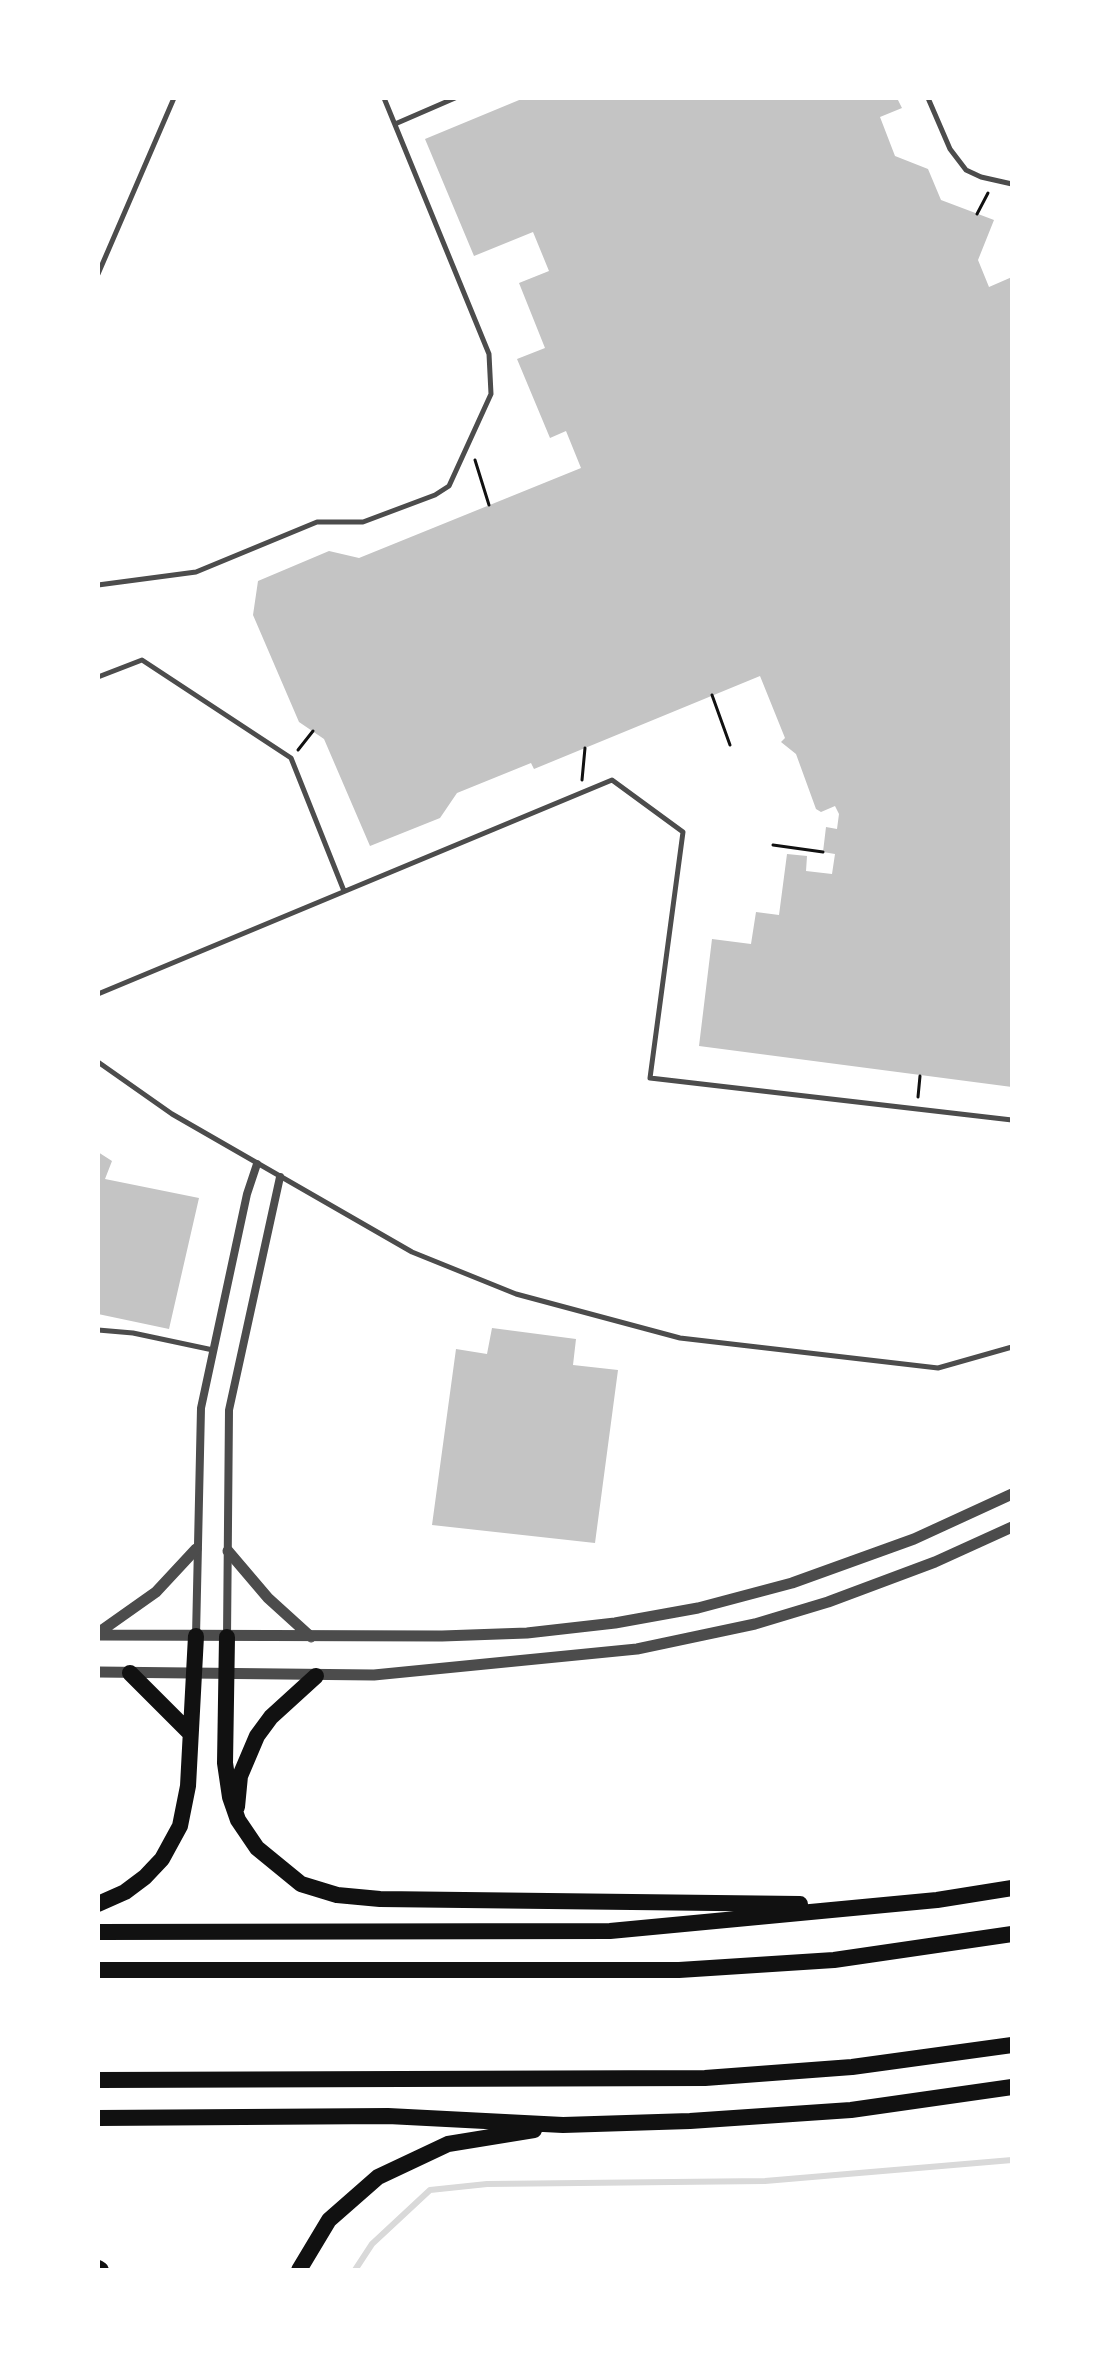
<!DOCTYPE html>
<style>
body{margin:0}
#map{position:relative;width:1110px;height:2368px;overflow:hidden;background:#fff;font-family:Commissioner,sans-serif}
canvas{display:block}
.frame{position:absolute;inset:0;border:100px solid #fff;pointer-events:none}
</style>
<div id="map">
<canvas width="1110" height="2368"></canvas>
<div class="frame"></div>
</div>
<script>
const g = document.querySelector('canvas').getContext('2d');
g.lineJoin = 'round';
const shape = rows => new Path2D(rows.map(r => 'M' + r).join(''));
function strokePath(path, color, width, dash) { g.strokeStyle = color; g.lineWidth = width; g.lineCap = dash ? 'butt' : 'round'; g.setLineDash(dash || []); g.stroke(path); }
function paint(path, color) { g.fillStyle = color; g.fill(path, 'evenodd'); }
const stream = shape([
 [355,2270,372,2244,430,2190,487,2184,765,2181,1012,2160]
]);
const building = shape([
 [524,98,897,98,902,108,880,117,895,156,928,169,941,200,994,220,978,260,989,287,1012,277,1012,1087,699,1046,712,939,751,944,756,912,779,915,787,854,807,856,806,871,832,874,835,854,823,852,826,827,837,829,839,814,835,806,821,812,816,809,796,754,781,742,785,738,760,676,534,769,531,763,457,793,440,818,370,846,324,739,299,722,253,615,258,581,329,551,359,558,581,468,566,431,550,438,517,359,545,348,519,283,549,271,533,232,474,256,425,139],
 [98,1152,112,1161,105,1179,199,1198,169,1329,98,1314],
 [492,1328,576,1339,573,1365,618,1370,595,1543,432,1525,456,1349,487,1354]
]);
const path = shape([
 [977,214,988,193],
 [475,460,489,505],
 [712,695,730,745],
 [298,750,313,731],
 [582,780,585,748],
 [773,845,823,852],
 [918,1097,920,1076]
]);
const service = shape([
 [928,98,950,149,966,170,981,177,1012,184],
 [395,124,455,98],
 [98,274,174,98],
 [98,585,196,572,317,522,363,522,435,495,449,486,491,394,489,354,384,98],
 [98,677,142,660,291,758,344,891],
 [98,994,612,780,683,832,650,1078,1012,1120],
 [98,1062,172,1114,412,1252,516,1294,680,1338,938,1368,1012,1347],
 [98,1330,133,1333,213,1350]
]);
const minor = shape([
 [196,1636,201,1408,247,1194,257,1164],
 [227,1637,229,1410,280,1177]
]);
const tertiary = shape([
 [228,1551,268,1598,311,1637],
 [98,1633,156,1592,196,1549],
 [98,1635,442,1636,527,1633,615,1623,698,1608,792,1583,914,1539,1012,1494],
 [98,1672,374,1675,637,1649,755,1624,828,1602,935,1562,1012,1527]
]);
const motorway = shape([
 [227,1637,225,1763,230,1797,238,1820,257,1848,301,1884,337,1895,380,1899,800,1904],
 [130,1673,190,1733],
 [237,1807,240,1776,257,1736,271,1717,316,1676],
 [98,1904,125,1892,145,1877,162,1859,180,1826,188,1786,196,1636],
 [98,1932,610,1931,937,1900,1012,1888],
 [98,1970,679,1970,834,1960,1012,1934],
 [98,2080,705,2078,852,2067,1012,2045],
 [98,2118,388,2116,563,2125,690,2121,851,2110,1012,2087],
 [98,2268,101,2270],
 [299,2270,329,2220,378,2177,448,2144,534,2130]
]);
strokePath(stream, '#d9d9d9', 6);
paint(building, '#c4c4c4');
strokePath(path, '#111', 3);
strokePath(service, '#4c4c4c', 5);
strokePath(minor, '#4c4c4c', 8);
strokePath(tertiary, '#4c4c4c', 11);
strokePath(motorway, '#111', 16);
</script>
